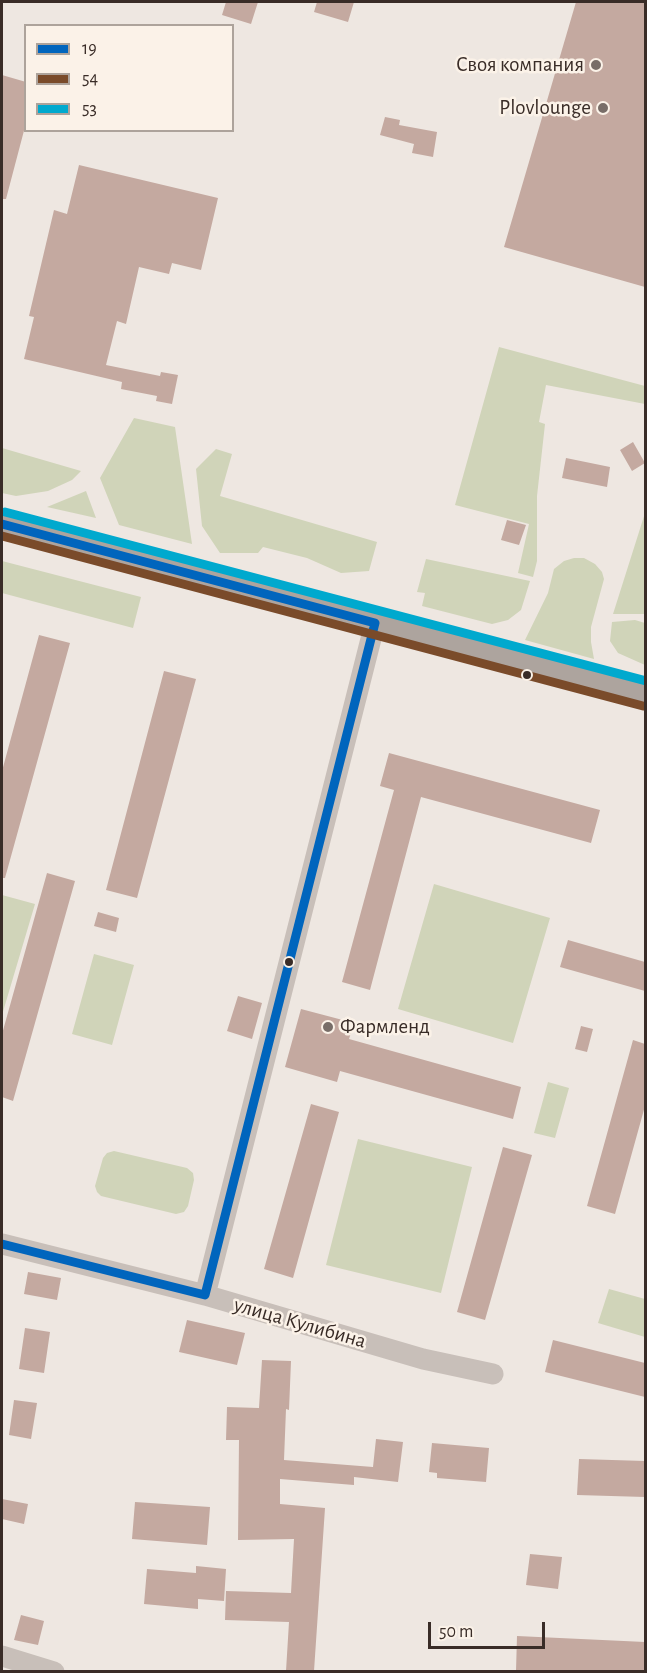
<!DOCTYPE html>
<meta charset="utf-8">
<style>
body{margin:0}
#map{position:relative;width:647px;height:1673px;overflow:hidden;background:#eee7e1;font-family:"Alegreya Sans",sans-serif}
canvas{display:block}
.frame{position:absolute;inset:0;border:3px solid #392c27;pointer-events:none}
.legend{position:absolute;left:24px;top:24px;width:210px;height:108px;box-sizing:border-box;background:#fbf2e8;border:2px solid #ada39b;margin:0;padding:8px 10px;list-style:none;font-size:18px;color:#392c27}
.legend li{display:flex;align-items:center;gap:12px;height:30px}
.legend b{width:30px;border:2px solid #ada39b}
.scale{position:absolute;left:428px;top:1622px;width:117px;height:27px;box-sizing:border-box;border:3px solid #392c27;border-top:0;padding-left:8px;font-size:18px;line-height:21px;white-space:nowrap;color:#392c27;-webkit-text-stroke:4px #fbf2e8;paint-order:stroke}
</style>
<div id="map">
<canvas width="647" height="1673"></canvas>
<div class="frame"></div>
<ul class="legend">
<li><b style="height:8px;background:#0065bd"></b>19</li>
<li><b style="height:8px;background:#7a4b2a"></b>54</li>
<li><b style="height:8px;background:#00a9ce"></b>53</li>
</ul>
<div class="scale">50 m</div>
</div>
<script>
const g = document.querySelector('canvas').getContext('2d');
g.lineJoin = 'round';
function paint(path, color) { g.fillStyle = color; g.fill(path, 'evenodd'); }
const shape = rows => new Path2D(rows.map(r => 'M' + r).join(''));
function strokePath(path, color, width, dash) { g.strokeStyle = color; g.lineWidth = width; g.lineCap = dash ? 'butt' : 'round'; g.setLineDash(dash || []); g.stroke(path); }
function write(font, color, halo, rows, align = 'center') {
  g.font = font + ' "Alegreya Sans",sans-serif'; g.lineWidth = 5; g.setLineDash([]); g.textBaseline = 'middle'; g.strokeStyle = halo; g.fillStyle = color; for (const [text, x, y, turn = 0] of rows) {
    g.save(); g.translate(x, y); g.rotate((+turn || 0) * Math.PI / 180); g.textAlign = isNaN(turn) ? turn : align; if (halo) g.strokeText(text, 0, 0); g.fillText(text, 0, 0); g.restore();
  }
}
const green = shape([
 [499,347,645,386,645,404,546,385,539,422,545,424,537,496,537,561,533,577,518,573,529,524,455,505],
 [134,418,175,427,192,544,119,525,100,478],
 [2,448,81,471,72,480,48,491,16,496,2,493],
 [216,449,232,454,220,496,377,542,369,571,341,573,307,558,263,547,258,553,220,553,202,526,196,469],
 [86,491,96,518,47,507],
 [645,513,644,614,613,614],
 [574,558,584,558,595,564,602,572,604,579,591,627,591,642,594,659,525,640,548,593,554,569,564,561],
 [426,559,530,581,521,610,508,620,492,624,422,606,425,593,417,592],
 [2,561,141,597,133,628,2,593],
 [635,620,645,623,645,665,618,653,610,641,612,622],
 [434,884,550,918,513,1043,398,1009],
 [2,895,35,904,2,1015],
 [94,954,134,965,112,1045,72,1034],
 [548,1082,569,1088,555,1138,534,1133],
 [358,1139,472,1167,441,1293,326,1265],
 [114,1151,187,1168,193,1173,194,1180,188,1206,184,1212,176,1214,101,1196,97,1192,95,1186,103,1158,107,1153],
 [609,1289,645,1299,645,1337,598,1323]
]);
const building = shape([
 [226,2,258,2,251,24,222,15],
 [317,2,354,2,348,22,314,12],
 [576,2,645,2,645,287,504,247],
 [2,75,26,82,26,123,6,199,2,199],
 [385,117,400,120,399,125,437,132,433,157,412,153,414,144,380,135],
 [79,165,218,198,201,270,172,263,169,274,139,267,126,324,117,321,106,365,160,376,161,372,178,375,172,404,156,401,157,396,121,389,122,382,24,359,34,317,29,316,54,210,67,214],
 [633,442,645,463,632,471,620,450],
 [566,458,610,467,607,487,562,478],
 [507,520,526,525,519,545,501,540],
 [39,635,70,643,5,878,2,878,2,771],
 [164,671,196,679,137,898,106,890],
 [389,753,600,810,591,843,421,797,370,990,342,982,394,790,380,786],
 [47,873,75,881,13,1101,2,1097,2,1034],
 [98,912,119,918,116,932,94,926],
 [568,940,645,962,645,991,560,967],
 [238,996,262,1003,252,1039,227,1031],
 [301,1009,354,1023,349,1039,521,1087,513,1119,340,1071,337,1082,285,1067],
 [581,1026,593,1029,587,1052,575,1049],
 [633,1040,645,1044,645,1106,615,1214,587,1206],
 [311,1104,339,1112,293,1278,264,1269],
 [503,1147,532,1155,485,1320,457,1312],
 [28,1272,61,1278,57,1300,24,1294],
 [187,1320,245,1333,237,1365,179,1352],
 [25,1328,50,1332,44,1373,19,1369],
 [553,1340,645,1363,645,1397,545,1372],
 [262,1360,291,1361,289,1410,286,1409,284,1460,373,1467,376,1439,403,1442,398,1482,354,1477,354,1485,280,1479,280,1504,325,1508,314,1671,286,1671,289,1622,225,1620,226,1591,291,1593,294,1539,238,1540,239,1440,226,1440,227,1407,259,1408],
 [14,1400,37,1403,31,1439,9,1435],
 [432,1443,489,1448,486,1482,437,1478,437,1473,429,1472],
 [579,1459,645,1461,645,1497,577,1495],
 [2,1499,28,1504,24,1524,2,1519],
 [135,1502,210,1507,207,1545,132,1539],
 [530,1554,562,1557,558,1589,526,1585],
 [196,1566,226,1569,224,1601,198,1599,198,1609,144,1604,147,1569,196,1573],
 [21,1615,44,1621,38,1645,14,1640],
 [517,1636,645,1642,645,1671,516,1671]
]);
const minor = shape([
 [2,1244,205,1295,423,1359,493,1374],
 [205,1295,375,623],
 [2,1656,54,1672]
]);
const major = shape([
 [2,524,646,694]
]);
const bus1 = shape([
 [2,524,375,623,205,1295,2,1244]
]);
const bus2 = shape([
 [2,536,643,706]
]);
const bus3 = shape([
 [5,512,646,681]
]);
const markers = [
 [596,65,6,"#786d68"],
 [603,108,6,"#786d68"],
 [527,675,5,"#392c27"],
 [289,962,5,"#392c27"],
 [328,1027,6,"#786d68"]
];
const poiNames = [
 ["Своя компания",584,65],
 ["Plovlounge",591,108],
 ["Фармленд",340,1027,"left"]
];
const streetNames = [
 ["улица Кулибина",300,1323,16]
];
paint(green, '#d0d4b9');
paint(building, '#c4a9a0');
strokePath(minor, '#c8bfb9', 21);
strokePath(major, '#ada49e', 27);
strokePath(bus1, '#0065bd', 9);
strokePath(bus2, '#7a4b2a', 9);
strokePath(bus3, '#00a9ce', 9);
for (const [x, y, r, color] of markers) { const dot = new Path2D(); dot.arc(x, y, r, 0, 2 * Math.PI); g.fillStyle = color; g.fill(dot); strokePath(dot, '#fbf2e8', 2); }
write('21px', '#392c27', '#fbf2e8', poiNames, 'right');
write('21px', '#392c27', '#fbf2e8', streetNames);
</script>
